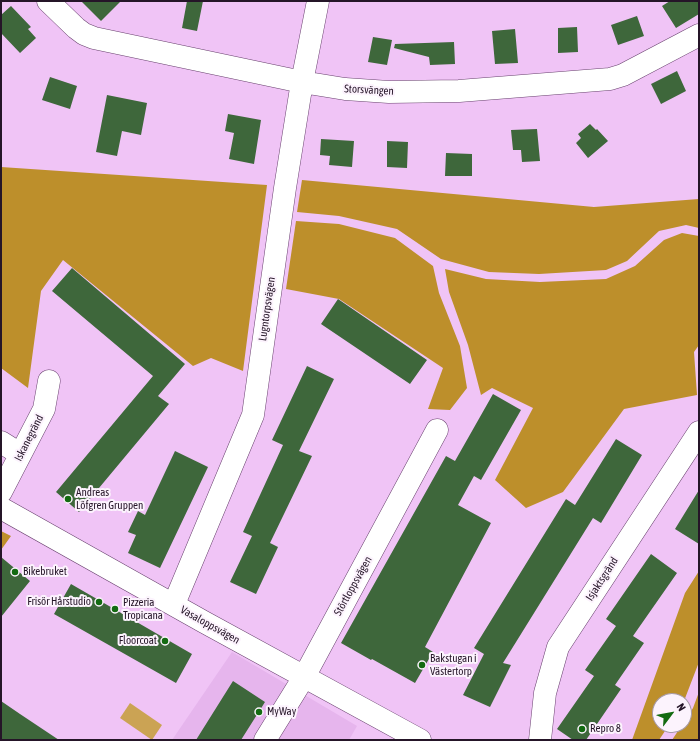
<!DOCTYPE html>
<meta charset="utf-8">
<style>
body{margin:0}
#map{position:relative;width:700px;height:741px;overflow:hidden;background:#f0c4f6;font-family:"Asap Condensed",sans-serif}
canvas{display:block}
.frame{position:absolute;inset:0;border:2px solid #251528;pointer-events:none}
.north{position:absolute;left:652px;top:693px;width:40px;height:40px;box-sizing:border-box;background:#fcf3fd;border:1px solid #a69aa8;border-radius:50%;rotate:58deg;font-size:11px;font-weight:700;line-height:16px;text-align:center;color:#251528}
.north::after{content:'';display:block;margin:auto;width:14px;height:18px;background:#136a11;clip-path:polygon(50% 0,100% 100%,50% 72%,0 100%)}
</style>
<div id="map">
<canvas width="700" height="741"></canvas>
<div class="frame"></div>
<div class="north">N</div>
</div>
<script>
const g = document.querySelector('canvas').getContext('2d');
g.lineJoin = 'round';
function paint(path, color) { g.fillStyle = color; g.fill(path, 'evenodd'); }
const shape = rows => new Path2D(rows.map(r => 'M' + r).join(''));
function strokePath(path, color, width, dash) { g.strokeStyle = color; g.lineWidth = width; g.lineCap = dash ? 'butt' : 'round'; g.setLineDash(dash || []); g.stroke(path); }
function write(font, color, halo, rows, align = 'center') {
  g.font = font + ' "Asap Condensed",sans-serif'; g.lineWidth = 4; g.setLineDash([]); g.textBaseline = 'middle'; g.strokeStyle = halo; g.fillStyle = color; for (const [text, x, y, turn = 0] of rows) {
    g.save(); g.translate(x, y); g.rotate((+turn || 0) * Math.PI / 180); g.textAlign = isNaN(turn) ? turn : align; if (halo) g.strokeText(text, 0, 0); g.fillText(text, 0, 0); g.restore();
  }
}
const built = shape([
 [232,652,357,726,349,740,172,740]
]);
const green = shape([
 [130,703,162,725,152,740,120,718]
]);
const forest = shape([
 [1,167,267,185,243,371,211,358,193,366,63,260,41,291,28,388,1,368],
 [302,180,594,207,699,199,699,228,686,225,659,231,627,261,606,270,539,274,489,272,441,259,397,229,339,216,297,212],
 [296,221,339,224,395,238,433,266,439,293,460,346,467,388,450,410,428,409,443,368,339,299,286,289],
 [682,233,699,236,699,345,694,352,697,395,624,409,563,492,526,508,495,480,533,408,492,388,481,395,468,345,449,292,445,269,486,279,540,282,606,279,635,266,664,240],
 [1,531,11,536,1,550],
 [699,571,699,662,684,701,660,701,660,725,669,725,659,740,632,740,685,593],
 [699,692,699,740,672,740,682,725,684,725,684,722,693,708]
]);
const building = shape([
 [81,1,121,1,101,21],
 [187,1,203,1,197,31,182,28],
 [670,1,699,1,699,14,676,28,662,6],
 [11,6,31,27,28,29,36,38,20,53,1,33,1,15],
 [637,16,644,36,618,45,611,25],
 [577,27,578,52,558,53,558,28],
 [515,29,518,63,495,64,492,31],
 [373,37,392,40,387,65,368,62],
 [454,42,455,64,430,65,429,57,394,48,395,44],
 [677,71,686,91,661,104,651,84],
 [50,77,77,86,70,109,42,100],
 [107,95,147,103,141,135,122,131,117,156,96,152],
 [228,114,261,120,254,164,229,159,234,133,225,131],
 [590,124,596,130,597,129,608,141,588,158,576,143,581,138,578,134],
 [537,129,540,161,522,162,521,150,513,150,511,130],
 [321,139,354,141,352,167,329,165,330,156,320,155],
 [387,141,408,142,407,168,387,167],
 [446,153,472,154,472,176,445,176],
 [72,268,185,364,158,396,169,404,79,512,56,492,153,376,52,291],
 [338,299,427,360,410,384,321,324],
 [307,366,334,379,299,451,312,456,270,543,278,547,256,594,230,582,252,536,243,532,283,445,272,440],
 [493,394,521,410,481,480,474,476,458,505,491,523,425,647,433,652,415,683,372,659,371,660,341,643,446,456,455,461],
 [616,439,642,455,601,523,593,518,503,663,511,665,490,707,463,695,484,654,474,648,566,499,575,505],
 [175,451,208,467,160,568,128,553,136,535,128,532,138,511,145,515],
 [699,490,699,544,675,529],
 [651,554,677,573,633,636,644,643,615,685,621,689,586,740,573,740,557,729,594,676,585,670,616,626,606,619],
 [1,557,30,581,1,617],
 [71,584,192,654,176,683,54,614],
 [233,681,265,702,241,740,196,740],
 [1,701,20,714,59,740,1,740]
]);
const minor = shape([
 [48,1,76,28,84,34,94,38,302,82,345,89,389,92,459,91,610,79,623,75,699,35],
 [1,442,20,454],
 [1,492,44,409,49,381],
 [1,508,204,622,420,740],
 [174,604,253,415,285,188,302,82,318,1],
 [265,740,304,677,437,430],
 [540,740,545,693,558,647,699,432]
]);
const markers = [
 [68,499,4,"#136a11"],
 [15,572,4,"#136a11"],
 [99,602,4,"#136a11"],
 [115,609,4,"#136a11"],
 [165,641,4,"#136a11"],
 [422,665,4,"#136a11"],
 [259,712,4,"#136a11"],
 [582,729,4,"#136a11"]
];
const streetNames = [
 ["Storsvängen",369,90,3],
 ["Lugntorpsvägen",267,309,-82],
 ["Iskanegränd",29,438,-63],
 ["Isjaktsgränd",602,579,-57],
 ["Störtloppsvägen",353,586,-61],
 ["Vasaloppsvägen",210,625,29]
];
const poiNames = [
 ["Andreas",76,493],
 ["Löfgren Gruppen",76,506],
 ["Bikebruket",23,572],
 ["Frisör Hårstudio",91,602,"right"],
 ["Pizzeria",123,603],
 ["Tropicana",123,616],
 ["Floorcoat",157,641,"right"],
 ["Bakstugan i",430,659],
 ["Västertorp",430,672],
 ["MyWay",267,712],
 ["Repro 8",590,729]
];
paint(built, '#e6b5ed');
paint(green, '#cba354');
paint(forest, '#bd8f2b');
paint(building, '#3e673b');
strokePath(minor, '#68426e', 23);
strokePath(minor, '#fff', 22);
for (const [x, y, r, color] of markers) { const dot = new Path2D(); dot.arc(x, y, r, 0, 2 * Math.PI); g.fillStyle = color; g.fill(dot); strokePath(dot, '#fcf3fd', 1.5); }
write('11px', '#251528', '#fcf3fd', streetNames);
write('11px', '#251528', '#fcf3fd', poiNames, 'left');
</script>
